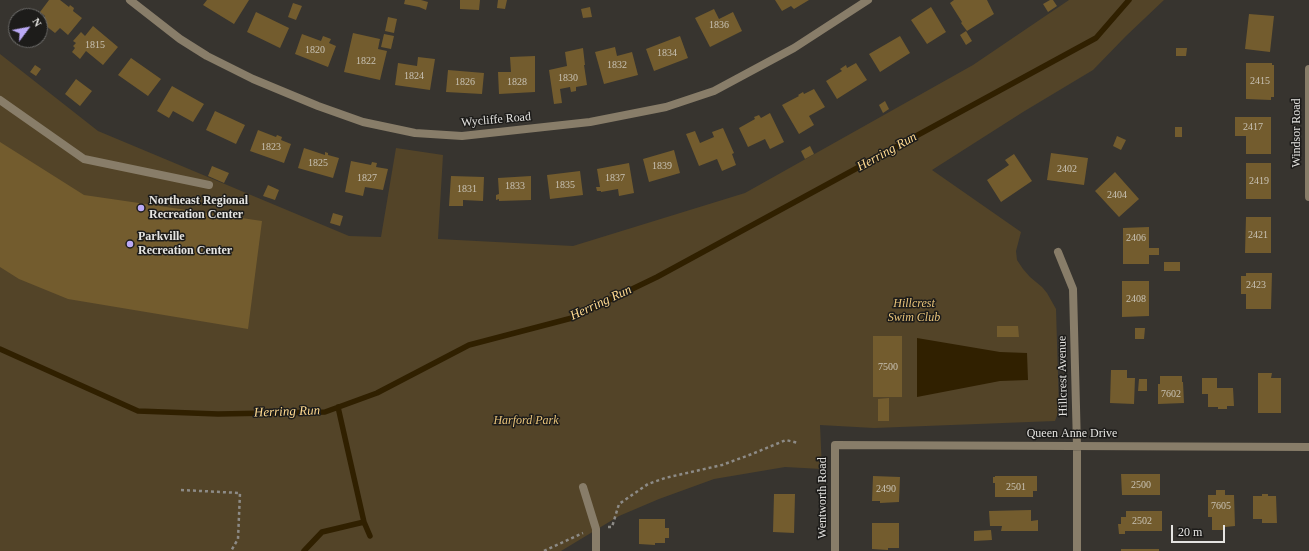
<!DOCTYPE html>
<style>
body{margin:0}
#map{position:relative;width:1309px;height:551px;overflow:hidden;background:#37342f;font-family:Georgia,serif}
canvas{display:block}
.north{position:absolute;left:8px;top:8px;width:40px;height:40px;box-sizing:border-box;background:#1d1c1a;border:1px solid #6d6c6a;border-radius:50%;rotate:58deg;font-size:11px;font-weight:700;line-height:16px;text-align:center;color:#e5e4e1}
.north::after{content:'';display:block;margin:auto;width:14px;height:18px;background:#bbaaf6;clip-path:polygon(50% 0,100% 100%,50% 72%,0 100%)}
.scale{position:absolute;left:1171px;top:525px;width:54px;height:18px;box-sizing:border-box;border:2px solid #e5e4e1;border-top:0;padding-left:5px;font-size:12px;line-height:14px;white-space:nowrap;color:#e5e4e1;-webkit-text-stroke:3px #1d1c1a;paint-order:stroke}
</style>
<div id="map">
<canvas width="1309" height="551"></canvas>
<div class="north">N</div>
<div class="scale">20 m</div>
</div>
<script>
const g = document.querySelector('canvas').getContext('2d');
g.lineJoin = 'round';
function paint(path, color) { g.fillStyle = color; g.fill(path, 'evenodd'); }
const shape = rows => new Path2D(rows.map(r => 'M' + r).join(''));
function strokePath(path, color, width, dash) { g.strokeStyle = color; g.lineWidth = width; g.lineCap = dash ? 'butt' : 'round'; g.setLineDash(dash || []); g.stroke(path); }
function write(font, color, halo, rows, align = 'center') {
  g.font = font + ' Georgia,serif'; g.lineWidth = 3; g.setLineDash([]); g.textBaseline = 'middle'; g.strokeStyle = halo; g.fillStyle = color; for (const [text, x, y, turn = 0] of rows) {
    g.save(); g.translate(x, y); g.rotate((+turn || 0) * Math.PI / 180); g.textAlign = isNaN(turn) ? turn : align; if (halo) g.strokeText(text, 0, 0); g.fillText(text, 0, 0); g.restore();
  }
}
const green = shape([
 [1069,0,1164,0,1126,36,1093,70,1023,112,932,170,1021,232,1016,251,1017,260,1023,269,1030,277,1042,287,1047,293,1056,309,1059,410,1055,421,874,428,820,425,822,469,785,467,714,479,659,499,619,516,561,551,0,551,0,54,98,131,349,236,381,237,396,148,443,155,438,239,573,246,745,193,973,65]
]);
const water = shape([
 [917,338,1000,352,1027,353,1028,380,1000,381,917,397]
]);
const stream = shape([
 [0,349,138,411,218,414,325,412,377,393,469,345,572,318,657,277,1096,38,1129,0],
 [338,407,364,522,370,536],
 [304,551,322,532,364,522]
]);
const building = shape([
 [49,0,60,0,69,7,70,5,74,8,73,11,82,18,68,35,60,28,55,33,41,22,45,16,40,12],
 [207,0,249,0,234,24,203,5],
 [405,0,421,0,428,2,426,10,419,7,404,4],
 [460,0,480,0,479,10,460,9],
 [498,0,507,0,505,9,497,8],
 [775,0,809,0,794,9,791,6,782,11],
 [954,0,987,0,994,14,967,31,961,23,962,22,950,3],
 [1050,0,1053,0,1057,6,1048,12,1043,4],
 [293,3,302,6,296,20,288,17],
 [590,7,592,17,583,18,581,9],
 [931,7,946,32,927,44,911,20],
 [714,9,719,19,733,12,742,31,710,47,695,18],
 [256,12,289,28,280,48,247,32],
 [1249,14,1274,16,1270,52,1245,49],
 [388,17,397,19,394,33,385,31],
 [93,26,118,47,103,65,86,51,80,59,72,52,75,48,73,46,76,43,73,41,81,32,85,36],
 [966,31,972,41,966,45,960,35],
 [353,33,380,39,378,49,387,51,380,80,344,72],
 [302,34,321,41,323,36,331,39,329,43,336,46,328,67,295,54],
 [384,34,394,36,391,49,381,47],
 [680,36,688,58,654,71,646,49],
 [900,36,910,53,880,72,869,54],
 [615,47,617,56,632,52,638,75,604,84,595,52],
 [583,48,585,65,584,65,587,85,576,87,576,91,571,92,570,87,560,89,562,103,554,104,549,70,567,66,565,52],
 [1176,48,1187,48,1186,56,1176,56],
 [535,56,535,92,499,94,498,72,511,72,510,57],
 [418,57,435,59,430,90,395,85,398,63,417,66],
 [131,58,161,79,148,96,118,75],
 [856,63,867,80,837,99,826,81,842,71,840,69,846,65,847,68],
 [1246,63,1272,63,1272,65,1274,65,1274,97,1271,97,1271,100,1246,99],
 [35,65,41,69,36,76,30,72],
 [448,70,484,73,482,94,446,92],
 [76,79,92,91,80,106,65,94],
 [172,86,204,104,193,122,173,111,169,118,157,111],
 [814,89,825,107,809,116,814,125,799,134,782,105,799,96,798,95,803,92,804,94],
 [885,101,889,109,883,113,879,105],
 [215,111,245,125,236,144,206,130],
 [770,113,784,142,770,149,765,139,748,147,739,128,755,119,754,117,759,115,761,118],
 [1235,117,1271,117,1271,154,1246,154,1246,136,1235,136],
 [1175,127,1182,127,1182,137,1175,137],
 [723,128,734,153,732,154,736,165,722,171,717,159,699,166,686,134,695,131,700,143,714,137,712,132],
 [258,130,276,137,277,135,282,137,281,140,291,144,284,163,250,151],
 [1117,136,1126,140,1121,150,1113,146],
 [0,142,84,195,262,221,248,329,68,299,19,279,0,267],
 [810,146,814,154,805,159,801,151],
 [304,148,325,155,325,152,328,153,328,155,339,158,333,178,298,168],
 [674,150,680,173,649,182,643,159],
 [1051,153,1088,158,1084,185,1047,180],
 [1014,154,1032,181,1001,202,987,180,1009,165,1005,160],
 [351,161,371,165,372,162,377,163,376,167,388,169,383,190,365,187,363,196,345,192],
 [629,163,634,193,619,196,618,189,601,192,601,191,597,191,596,187,600,187,597,169],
 [1246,163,1271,163,1271,199,1246,199],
 [212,166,229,173,224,183,208,176],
 [580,171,583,195,550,199,547,175],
 [1115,172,1139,199,1119,217,1095,191],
 [451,176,484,177,483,201,463,200,463,206,449,206],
 [531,176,531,200,499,201,499,199,496,200,496,195,499,194,498,178],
 [268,185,279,190,275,200,263,196],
 [333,213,343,216,340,226,330,223],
 [1246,217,1271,217,1271,253,1245,253],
 [1149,227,1149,248,1159,248,1159,255,1149,255,1149,264,1123,264,1123,228],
 [1164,262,1180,262,1180,271,1164,271],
 [1246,273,1272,273,1271,309,1246,309,1246,294,1241,294,1241,276,1246,276],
 [1122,281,1149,281,1149,316,1122,317],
 [997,326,1018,326,1019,337,997,337],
 [1135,328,1145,328,1144,339,1135,339],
 [873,336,902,336,902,397,873,397],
 [1111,370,1127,370,1127,378,1135,378,1134,404,1110,403],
 [1258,373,1272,373,1271,378,1281,378,1281,413,1258,413],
 [1160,376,1182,376,1182,382,1183,382,1184,403,1158,404,1158,384,1160,384],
 [1202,378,1217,378,1217,388,1233,388,1234,406,1227,406,1227,409,1218,409,1218,407,1208,407,1208,394,1202,394],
 [1139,379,1147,379,1147,391,1138,391],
 [889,398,889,421,878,421,878,399],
 [1121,474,1160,474,1160,495,1122,495],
 [873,476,900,477,899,502,880,503,880,501,872,501],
 [995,476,1037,476,1037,491,1033,491,1033,497,995,497,995,483,993,483,993,477,995,477],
 [1216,490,1225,490,1225,495,1234,495,1235,526,1225,527,1225,530,1212,530,1212,517,1208,517,1208,495,1216,495],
 [774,494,795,494,794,533,773,532],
 [1262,494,1268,494,1268,496,1276,496,1277,523,1262,523,1262,519,1253,519,1253,496,1262,496],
 [1031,510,1031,521,1038,520,1038,531,1001,531,1002,526,990,526,989,511],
 [1126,511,1162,511,1162,531,1125,531,1125,534,1119,534,1118,524,1121,524,1121,517,1126,517],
 [639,519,665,519,665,528,669,528,669,538,665,538,665,543,655,543,655,545,639,544],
 [872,523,899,523,899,548,888,548,888,550,872,549],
 [991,530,992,540,974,541,974,531],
 [1121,549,1159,549,1159,551,1121,551]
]);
const path = shape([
 [181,490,240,493,238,539,231,551],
 [608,527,612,527,619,504,648,484,665,478,722,465,752,454,786,440,798,443],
 [544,551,583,533]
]);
const service = shape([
 [0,100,84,159,209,185]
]);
const minor = shape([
 [130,0,180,39,207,56,253,79,318,106,363,122,415,133,462,136,590,122,666,107,714,91,794,48,868,0],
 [1309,69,1309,197],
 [1058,252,1073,289,1077,446,1077,551],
 [583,487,596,529,596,551],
 [835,551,835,445,1309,447]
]);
const markers = [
 [141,208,4,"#bbaaf6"],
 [130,244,4,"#bbaaf6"]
];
const numberNames = [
 ["1836",719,25],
 ["1815",95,45],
 ["1820",315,50],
 ["1834",667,53],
 ["1822",366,61],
 ["1832",617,65],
 ["1824",414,76],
 ["1830",568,78],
 ["2415",1260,81],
 ["1826",465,82],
 ["1828",517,82],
 ["2417",1253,127],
 ["1823",271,147],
 ["1825",318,163],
 ["1839",662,166],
 ["2402",1067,169],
 ["1827",367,178],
 ["1837",615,178],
 ["2419",1259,181],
 ["1835",565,185],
 ["1833",515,186],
 ["1831",467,189],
 ["2404",1117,195],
 ["2421",1258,235],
 ["2406",1136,238],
 ["2423",1256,285],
 ["2408",1136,299],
 ["7500",888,367],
 ["7602",1171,394],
 ["2500",1141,485],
 ["2501",1016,487],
 ["2490",886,489],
 ["7605",1221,506],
 ["2502",1142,521]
];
const streetNames = [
 ["Wycliffe Road",496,120,-5],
 ["Windsor Road",1297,133,-90],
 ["Hillcrest Avenue",1063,376,-91],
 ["Queen Anne Drive",1072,434],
 ["Wentworth Road",823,498,-90]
];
const poiNames = [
 ["Northeast Regional",149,201],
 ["Recreation Center",149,215],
 ["Parkville",138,237],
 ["Recreation Center",138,251]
];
const parkNames = [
 ["Hillcrest",914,304],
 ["Swim Club",914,318],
 ["Harford Park",526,421]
];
const waterNames = [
 ["Herring Run",887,152,-29],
 ["Herring Run",601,303,-25],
 ["Herring Run",287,412,-2]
];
paint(green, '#534428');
paint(water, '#302000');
strokePath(stream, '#302000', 5.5);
paint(building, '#735c2e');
strokePath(path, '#8d8b87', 2.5, [3, 3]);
strokePath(service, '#887d69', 8);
strokePath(minor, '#887d69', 8);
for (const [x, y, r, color] of markers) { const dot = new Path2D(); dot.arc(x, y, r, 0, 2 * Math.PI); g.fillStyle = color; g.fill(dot); strokePath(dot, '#1d1c1a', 1.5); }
write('10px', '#c8c2b4', null, numberNames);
write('12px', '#e5e4e1', '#1d1c1a', streetNames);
write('bold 12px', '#e5e4e1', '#1d1c1a', poiNames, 'left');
write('italic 12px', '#e8c37a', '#1d1c1a', parkNames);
write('italic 13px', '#ffda90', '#1d1c1a', waterNames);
</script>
